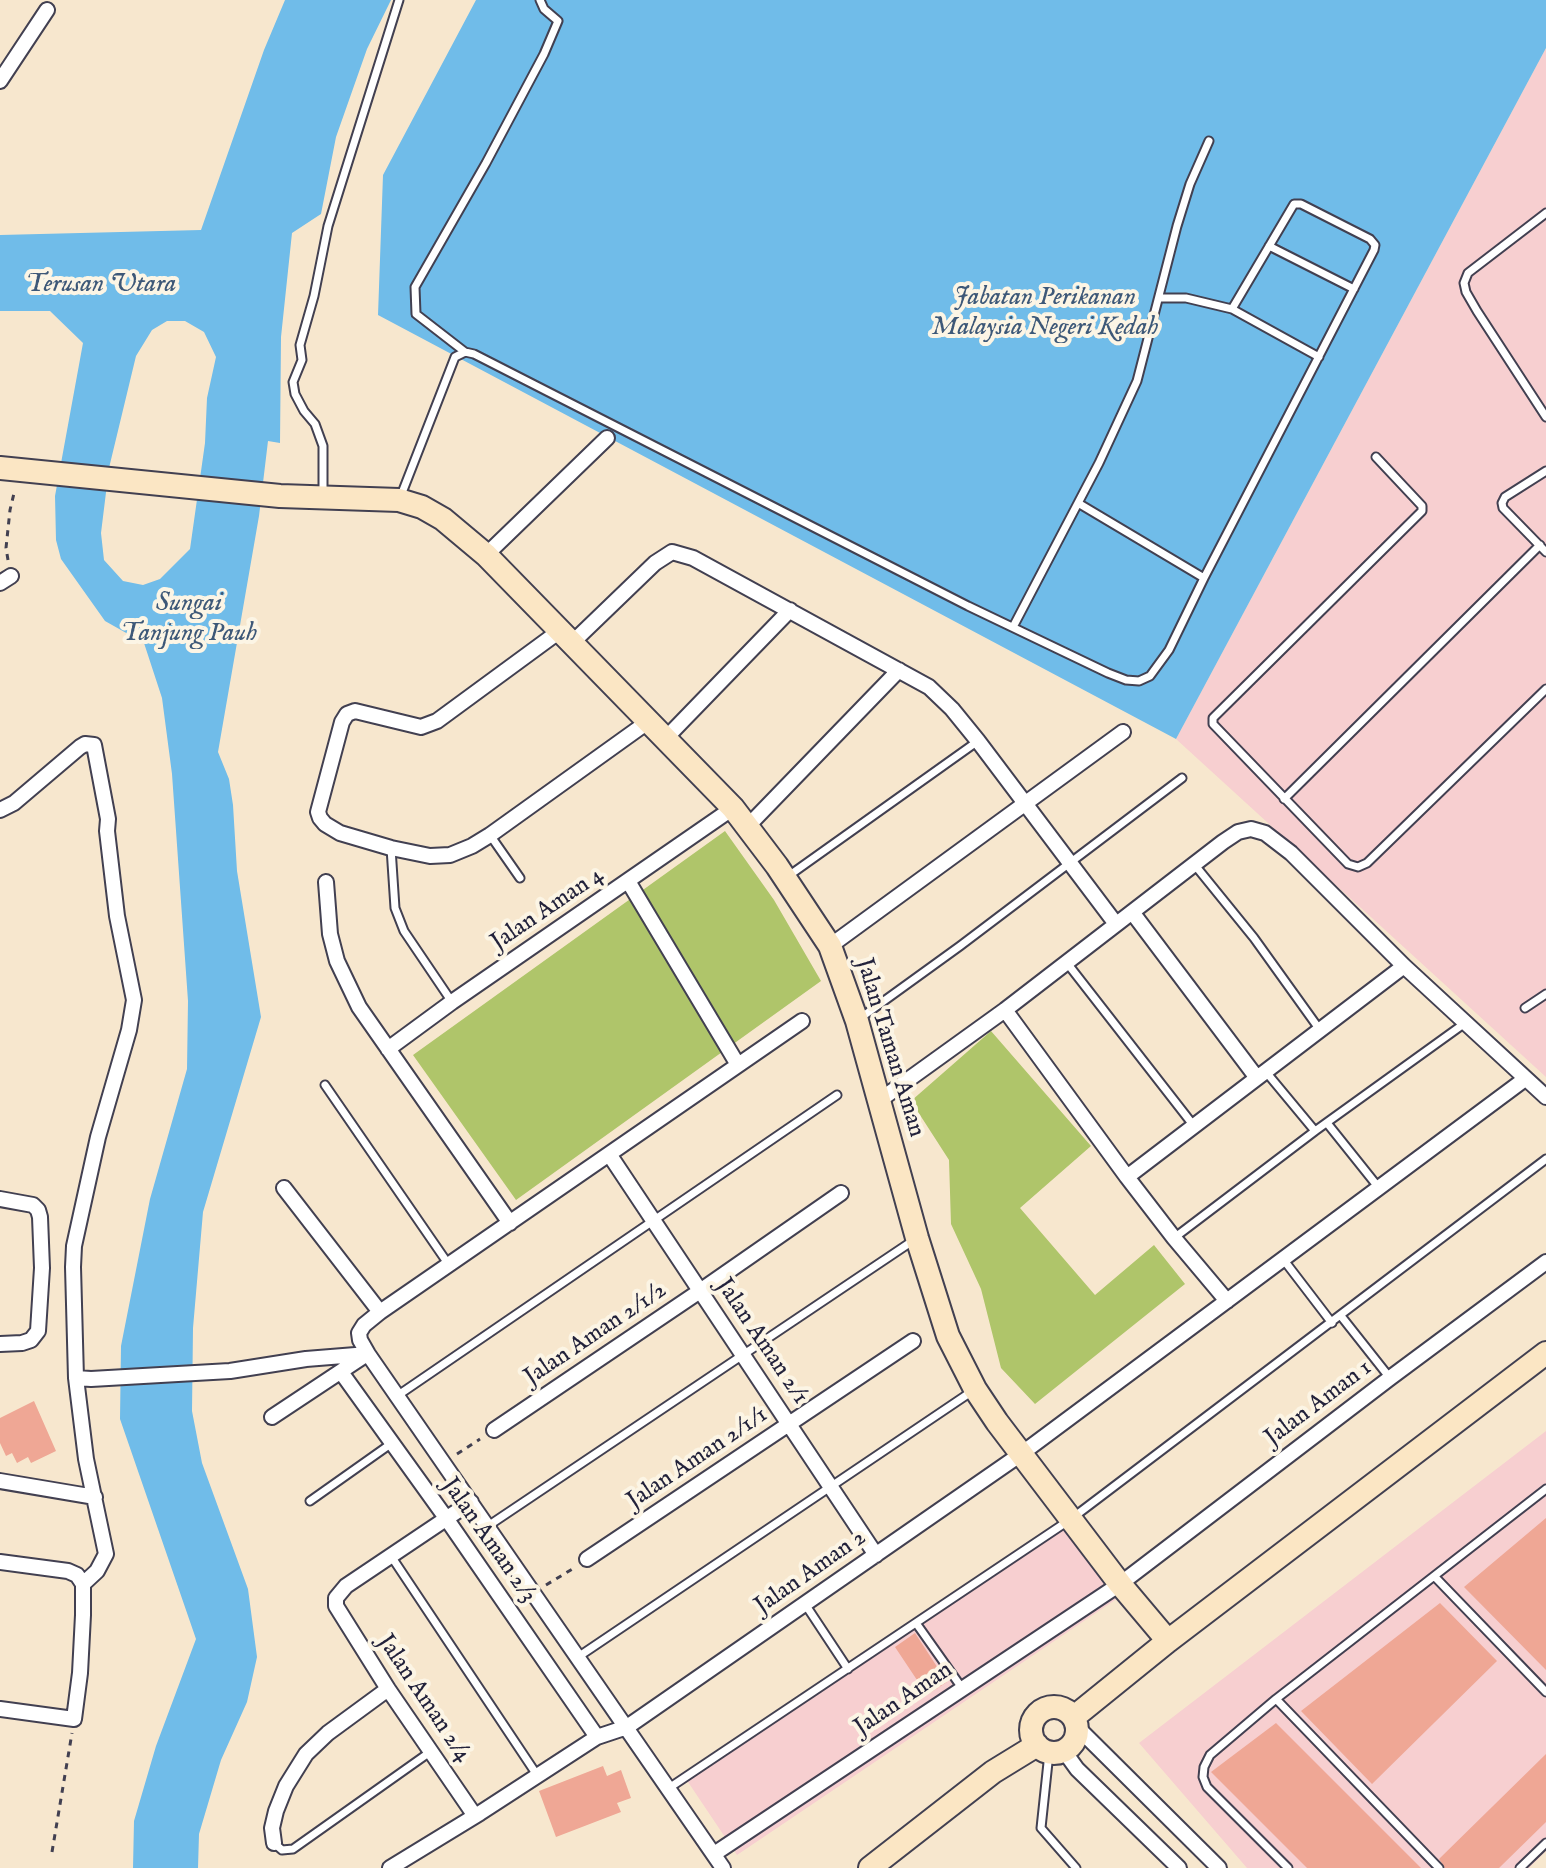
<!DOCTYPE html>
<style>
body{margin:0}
canvas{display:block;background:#f7e7ce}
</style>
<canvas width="1546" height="1868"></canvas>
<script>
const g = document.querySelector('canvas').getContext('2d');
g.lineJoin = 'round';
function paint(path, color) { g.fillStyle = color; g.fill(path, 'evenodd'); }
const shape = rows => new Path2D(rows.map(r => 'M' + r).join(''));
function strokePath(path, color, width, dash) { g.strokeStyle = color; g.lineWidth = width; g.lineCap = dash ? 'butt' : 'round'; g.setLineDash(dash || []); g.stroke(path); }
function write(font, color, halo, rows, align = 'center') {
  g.font = font + ' "IM FELL English",serif'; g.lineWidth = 8; g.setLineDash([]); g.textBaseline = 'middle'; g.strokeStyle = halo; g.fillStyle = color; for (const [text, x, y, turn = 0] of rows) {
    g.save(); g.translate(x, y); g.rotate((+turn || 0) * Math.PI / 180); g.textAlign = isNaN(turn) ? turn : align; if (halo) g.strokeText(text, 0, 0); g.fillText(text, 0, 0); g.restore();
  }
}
const built = shape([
 [1546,48,1546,1077,1176,739],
 [1546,1431,1546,1851,1529,1868,1247,1868,1139,1743],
 [1071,1521,1121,1596,737,1855,686,1779]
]);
const green = shape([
 [725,831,774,900,821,981,516,1200,413,1055],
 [991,1031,1091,1146,1020,1208,1095,1295,1154,1245,1185,1284,1035,1404,1001,1368,981,1289,951,1224,949,1160,911,1101]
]);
const water = shape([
 [285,0,391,0,367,49,336,137,321,214,292,233,281,337,280,443,268,441,259,516,218,752,229,779,233,805,237,871,261,1017,203,1212,193,1328,192,1411,202,1463,248,1589,257,1657,247,1702,221,1760,199,1834,198,1868,133,1868,134,1821,156,1746,196,1639,120,1419,121,1346,150,1199,187,1069,188,1001,172,774,162,698,144,643,105,621,61,559,56,540,55,496,83,343,50,311,0,311,0,235,201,230,264,50],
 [167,321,185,321,204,332,216,357,207,398,205,443,190,549,160,579,143,585,123,581,104,560,101,533,109,468,136,356,152,330],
 [476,0,1546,0,1546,48,1176,739,378,315,383,175]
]);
const building = shape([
 [34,1401,56,1451,31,1463,28,1457,17,1463,12,1453,6,1456,0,1443,0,1418],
 [1546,1518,1546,1670,1464,1587],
 [1440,1603,1497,1661,1372,1784,1301,1711],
 [915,1633,947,1682,927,1695,895,1647],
 [1276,1723,1421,1868,1307,1868,1211,1772],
 [1546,1754,1546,1822,1499,1868,1445,1868,1439,1859],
 [603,1766,607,1776,621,1770,631,1798,617,1803,621,1812,556,1837,539,1791]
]);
const path = shape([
 [8,560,6,548,10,510,15,489],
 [457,1454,480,1439],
 [546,1585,574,1568],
 [52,1852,72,1733]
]);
const lane = shape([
 [540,0,544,9,558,21,544,54,486,163,415,287,416,314,465,352,474,354,968,606,1108,673,1126,680,1139,681,1150,676,1169,650,1204,578,1374,250,1375,245,1370,239,1301,204,1294,204,1232,309],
 [1546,213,1468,273,1464,283,1466,292,1477,311,1546,417],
 [1269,246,1354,289],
 [1159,298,1186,298,1232,309,1319,357],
 [1376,457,1422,506,1422,511,1213,718,1213,724,1348,864,1358,867,1367,863,1546,689],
 [1546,471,1505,497,1502,503,1503,508,1546,552],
 [323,494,323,446,315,424,304,411,295,394,293,382,302,360,300,345,314,296,328,226,399,0],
 [400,498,455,357,465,352],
 [1078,503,1204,578],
 [1013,627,1099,463,1137,381,1177,226,1190,184,1209,141],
 [1284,799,1540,545],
 [490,835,520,878],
 [391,848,395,908,404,931,452,1002],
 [1194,864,1254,938,1320,1030],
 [787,877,978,741],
 [1067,963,1194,1126],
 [1525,1008,1546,994],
 [859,1019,960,946,1182,778],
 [1266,1072,1315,1131],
 [325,1085,449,1265],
 [1327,1123,1379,1188],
 [1174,1238,1315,1131,1465,1023],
 [1283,1259,1332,1323],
 [1341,1316,1390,1378],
 [397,1396,837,1095],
 [310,1501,392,1443],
 [488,1526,914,1240],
 [391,1556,537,1775],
 [1435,1577,1546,1692],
 [805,1604,848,1669],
 [916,1623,962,1688],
 [578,1657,971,1392],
 [1276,1699,1439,1868],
 [1049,1753,1041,1828,1076,1868],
 [669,1788,1071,1519,1546,1159],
 [274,1843,282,1850,293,1849,430,1752],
 [1288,1868,1207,1787,1203,1777,1204,1767,1210,1755,1276,1699,1546,1489],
 [1520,1868,1546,1843]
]);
const street = shape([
 [0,81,47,10],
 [486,555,607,438],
 [0,583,11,576],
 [561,630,437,721,421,727,355,711,347,714,342,722,318,812,320,818,325,824,340,833,391,848,430,856,450,855,472,846,490,835,649,721],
 [573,642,655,563,672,552,693,558,929,687,952,709,978,741,1116,924],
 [666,738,790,610],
 [0,810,14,803,80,747,85,744,94,745,108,819,107,831,117,916,134,1000,129,1030,98,1137,74,1246,73,1267,76,1378],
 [748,826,899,670],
 [628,881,738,1065],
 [326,882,330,934,337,961,359,1007,510,1223],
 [1132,912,1257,1078],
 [830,946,1123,732],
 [1005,1010,1127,1177,1174,1238,1227,1301],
 [388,1049,452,1002,733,808],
 [880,1100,1005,1010,1223,842,1238,832,1251,829,1265,833,1291,853,1404,966,1546,1097],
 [609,1154,876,1555],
 [1127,1177,1404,966],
 [284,1188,380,1312],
 [0,1199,33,1205,38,1210,40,1217,42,1268,38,1331,31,1340,22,1343,0,1344],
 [341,1372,446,1518,597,1737],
 [272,1417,367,1354],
 [494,1430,700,1291,841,1193],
 [0,1481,95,1497],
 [471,1502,346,1586,336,1598,336,1606,388,1689,475,1816],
 [587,1559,913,1341],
 [0,1562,68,1571,77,1575,83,1584,83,1615,80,1673,74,1719,0,1709],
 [83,1584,97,1571,106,1554,86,1459,76,1378,91,1379,230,1371,306,1359,368,1354],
 [1078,1728,1219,1868],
 [1064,1751,1077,1769,1179,1868],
 [274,1843,272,1828,276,1811,286,1786,306,1754,328,1733,388,1689],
 [714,1854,1120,1584,1390,1378,1546,1262],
 [390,1868,480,1813,597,1737,627,1727,1021,1454,1525,1079],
 [723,1868,368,1354,360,1340,359,1333,364,1325,380,1312,802,1021]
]);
const secondary = shape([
 [0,468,280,496,399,500,422,507,443,519,486,555,733,808,777,866,830,946,857,1021,917,1238,948,1336,975,1389,997,1422,1120,1584,1168,1641],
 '1031 1730a23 23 0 1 1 46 0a23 23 0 1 1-46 0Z',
 [1074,1717,1168,1641,1546,1353],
 [870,1868,993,1772,1037,1745]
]);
const streetNames = [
 ["Jalan Aman 4",548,910,-34],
 ["Jalan Taman Aman",889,1048,73],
 ["Jalan Aman 2/1/2",596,1335,-34],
 ["Jalan Aman 2/1",761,1342,56],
 ["Jalan Aman 1",1319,1404,-37],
 ["Jalan Aman 2/1/1",698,1459,-34],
 ["Jalan Aman 2/3",488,1541,55],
 ["Jalan Aman 2",811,1573,-35],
 ["Jalan Aman 2/4",423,1699,56],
 ["Jalan Aman",904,1700,-34]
];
const waterNames = [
 ["Terusan Utara",101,286],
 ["Jabatan Perikanan",1045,299],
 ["Malaysia Negeri Kedah",1045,329],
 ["Sungai",189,605],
 ["Tanjung Pauh",189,635]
];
paint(built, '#f7cfd0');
paint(green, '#afc56a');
paint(water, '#70bce9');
paint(building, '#efa795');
strokePath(lane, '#424051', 11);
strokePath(street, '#424051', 18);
strokePath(secondary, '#424051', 26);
strokePath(path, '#424051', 3, [6, 6]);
strokePath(lane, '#fff', 7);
strokePath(street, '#fff', 14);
strokePath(secondary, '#fbe6c4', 22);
write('24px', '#22223b', '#fcf5e5', streetNames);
write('italic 26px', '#3d5878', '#fcf5e5', waterNames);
</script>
